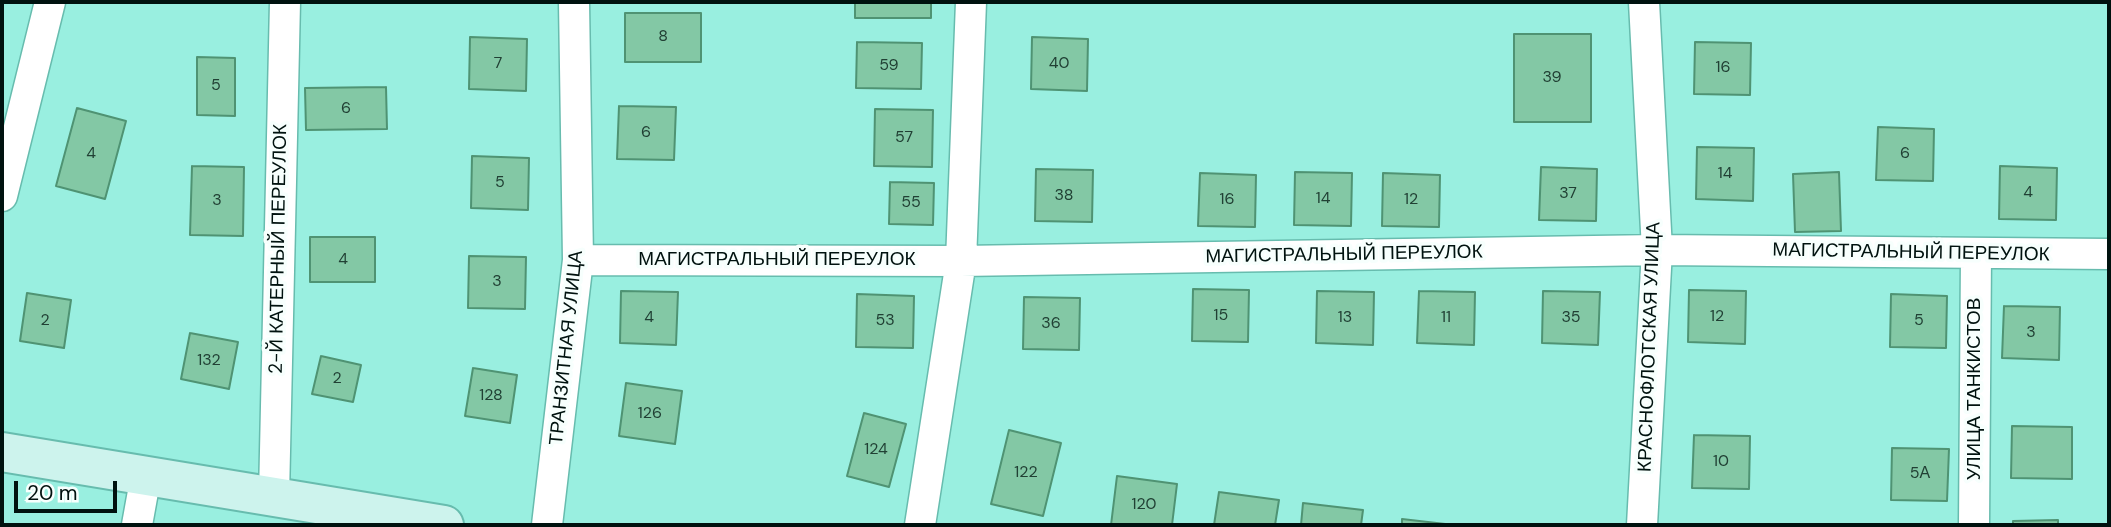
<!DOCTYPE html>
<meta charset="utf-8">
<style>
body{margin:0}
#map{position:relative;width:2111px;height:527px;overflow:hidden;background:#99efe0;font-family:"DM Sans",sans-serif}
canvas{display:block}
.frame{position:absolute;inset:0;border:4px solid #00120f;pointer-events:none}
.scale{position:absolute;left:14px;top:481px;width:103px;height:32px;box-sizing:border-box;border:4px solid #00120f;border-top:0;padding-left:9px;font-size:21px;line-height:24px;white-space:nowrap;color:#00120f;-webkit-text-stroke:5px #f7fffd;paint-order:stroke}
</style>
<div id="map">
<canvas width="2111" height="527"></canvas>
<div class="frame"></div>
<div class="scale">20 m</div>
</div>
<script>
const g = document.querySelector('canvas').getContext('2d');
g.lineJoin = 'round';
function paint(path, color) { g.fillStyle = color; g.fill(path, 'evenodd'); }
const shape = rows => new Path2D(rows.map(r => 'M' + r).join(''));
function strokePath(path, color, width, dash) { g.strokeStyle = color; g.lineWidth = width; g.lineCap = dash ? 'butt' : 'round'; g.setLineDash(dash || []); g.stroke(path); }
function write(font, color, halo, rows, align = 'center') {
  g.font = font + ' "DM Sans",sans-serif'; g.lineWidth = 7; g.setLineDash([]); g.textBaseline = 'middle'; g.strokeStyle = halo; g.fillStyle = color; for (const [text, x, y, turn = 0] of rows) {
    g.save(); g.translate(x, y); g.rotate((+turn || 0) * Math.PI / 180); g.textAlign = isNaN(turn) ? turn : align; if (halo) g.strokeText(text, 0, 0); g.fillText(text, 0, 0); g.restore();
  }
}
const building = shape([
 [855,2,931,2,931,18,855,18,855,2],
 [625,13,701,13,701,62,625,62,625,13],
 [1514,34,1591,34,1591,122,1514,122,1514,34],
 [470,37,527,39,526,91,469,89,470,37],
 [1032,37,1088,39,1087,91,1031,89,1032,37],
 [857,42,922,43,921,89,856,88,857,42],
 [1695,42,1751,43,1750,95,1694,94,1695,42],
 [197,57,235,58,235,116,197,115,197,57],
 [386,87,387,129,306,130,305,88,386,87],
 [619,106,676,107,674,160,617,159,619,106],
 [77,108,126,121,105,199,56,186,77,108],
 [875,109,933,110,932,167,874,166,875,109],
 [1878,127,1934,129,1933,181,1876,180,1878,127],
 [1697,147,1754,148,1753,201,1696,199,1697,147],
 [472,156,529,158,528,210,471,208,472,156],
 [192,166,244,167,243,236,190,235,192,166],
 [2000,166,2057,168,2056,220,1999,219,2000,166],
 [1541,167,1597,169,1596,221,1539,220,1541,167],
 [1036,169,1093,170,1092,222,1035,221,1036,169],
 [1295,172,1352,173,1351,226,1294,225,1295,172],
 [1839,172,1841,231,1795,232,1793,174,1839,172],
 [1200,173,1256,175,1255,227,1198,226,1200,173],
 [1383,173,1440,175,1439,227,1382,226,1383,173],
 [890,182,934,183,933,225,889,224,890,182],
 [310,237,375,237,375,282,310,282,310,237],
 [469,256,526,257,525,309,468,308,469,256],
 [1193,289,1249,290,1248,342,1192,341,1193,289],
 [1689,290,1746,291,1745,344,1688,342,1689,290],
 [621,291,678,292,676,345,620,343,621,291],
 [1317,291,1374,292,1373,345,1316,343,1317,291],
 [1419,291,1475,292,1474,345,1417,343,1419,291],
 [1543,291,1600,292,1598,345,1542,343,1543,291],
 [27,293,71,300,64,348,20,341,27,293],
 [857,294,914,296,913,348,856,347,857,294],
 [1891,294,1947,296,1946,348,1890,347,1891,294],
 [1024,297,1080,298,1079,350,1023,349,1024,297],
 [2004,306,2060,307,2059,360,2002,358,2004,306],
 [190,333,238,342,229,389,181,379,190,333],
 [321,356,361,365,353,402,312,394,321,356],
 [473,368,517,375,510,423,465,416,473,368],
 [626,383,682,391,675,444,619,436,626,383],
 [864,413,906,424,889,487,847,476,864,413],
 [2012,426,2072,427,2072,479,2011,478,2012,426],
 [1009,430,1061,443,1043,516,991,504,1009,430],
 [1694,435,1750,436,1749,489,1692,488,1694,435],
 [1892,448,1949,449,1947,501,1891,500,1892,448],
 [1117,476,1177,484,1172,525,1111,525,1117,476],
 [1219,492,1279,500,1275,525,1214,525,1219,492],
 [1303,503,1363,510,1361,525,1301,525,1303,503],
 [1402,519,1454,525,1402,525,1402,519],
 [2058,520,2058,525,2013,525,2013,521,2058,520]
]);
const street = shape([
 [2,196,50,2],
 [578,260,961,261,1657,250,2109,254],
 [274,496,285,2],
 [137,525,146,475],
 [547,525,578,260,574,2],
 [920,525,961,261,971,2],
 [1642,525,1657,250,1644,2],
 [1974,525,1976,254]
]);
const secondary = shape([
 [2,452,444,525]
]);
const numberNames = [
 ["8",663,37],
 ["7",498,64],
 ["40",1059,64],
 ["59",889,66],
 ["16",1723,68],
 ["39",1552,78],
 ["5",216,86],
 ["6",346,109],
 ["6",646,133],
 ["57",904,138],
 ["4",91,154],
 ["6",1905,154],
 ["14",1725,174],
 ["5",500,183],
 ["4",2028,193],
 ["37",1568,194],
 ["38",1064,196],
 ["14",1323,199],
 ["16",1227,200],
 ["12",1411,200],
 ["3",217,201],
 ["55",911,203],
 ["4",343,260],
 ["3",497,282],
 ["15",1221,316],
 ["12",1717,317],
 ["4",649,318],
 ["13",1345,318],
 ["11",1446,318],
 ["35",1571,318],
 ["2",45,321],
 ["53",885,321],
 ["5",1919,321],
 ["36",1051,324],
 ["3",2031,333],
 ["132",209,361],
 ["2",337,379],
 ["128",491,396],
 ["126",650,414],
 ["124",876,450],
 ["10",1721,462],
 ["122",1026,473],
 ["5А",1920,474],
 ["120",1144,505]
];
const streetNames = [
 ["2-Й КАТЕРНЫЙ ПЕРЕУЛОК",279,249,-89],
 ["МАГИСТРАЛЬНЫЙ ПЕРЕУЛОК",1911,253,1],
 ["МАГИСТРАЛЬНЫЙ ПЕРЕУЛОК",1344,255,-1],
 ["МАГИСТРАЛЬНЫЙ ПЕРЕУЛОК",777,260],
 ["КРАСНОФЛОТСКАЯ УЛИЦА",1650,347,-88],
 ["ТРАНЗИТНАЯ УЛИЦА",567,348,-84],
 ["УЛИЦА ТАНКИСТОВ",1975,389,-90]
];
paint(building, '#83c8a5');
strokePath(building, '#4f9373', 2);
strokePath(street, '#67bcae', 33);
strokePath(secondary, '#67bcae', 42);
strokePath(street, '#fff', 30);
strokePath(secondary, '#cdf3ed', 38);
write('16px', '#214034', null, numberNames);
write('19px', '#00120f', '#f7fffd', streetNames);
</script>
